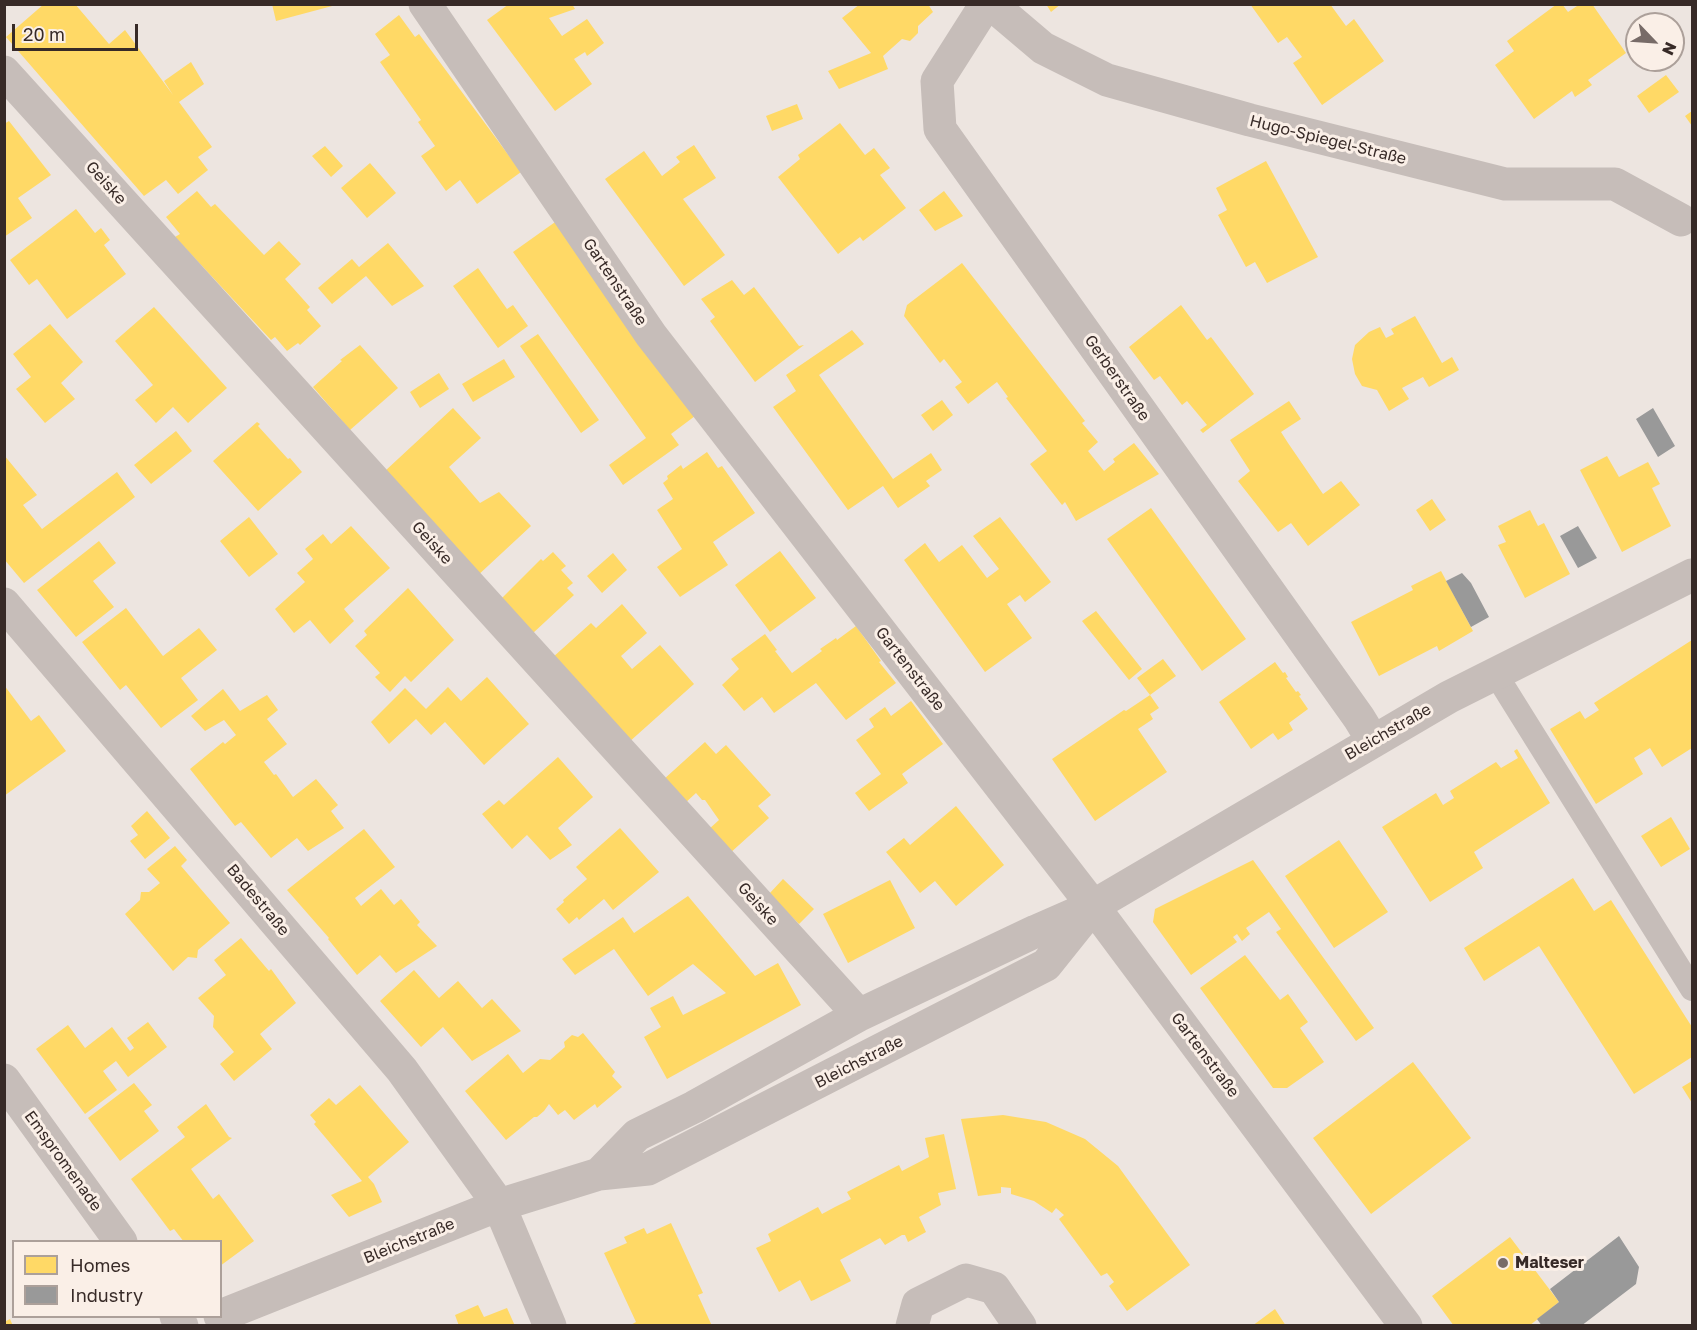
<!DOCTYPE html>
<meta charset="utf-8">
<style>
body{margin:0}
#map{position:relative;width:1697px;height:1330px;overflow:hidden;background:#ede5e0;font-family:"Golos Text",sans-serif}
canvas{display:block}
.frame{position:absolute;inset:0;border:6px solid #372a27;pointer-events:none}
.legend{position:absolute;left:12px;top:1240px;width:210px;height:78px;box-sizing:border-box;background:#faefe7;border:2px solid #aca09a;margin:0;padding:8px 10px;list-style:none;font-size:18px;color:#372a27}
.legend li{display:flex;align-items:center;gap:12px;height:30px}
.legend b{width:30px;border:2px solid #aca09a}
.north{position:absolute;left:1625px;top:12px;width:60px;height:60px;box-sizing:border-box;background:#faefe7;border:2px solid #aca09a;border-radius:50%;rotate:115deg;font-size:16px;font-weight:700;line-height:24px;text-align:center;color:#372a27}
.north::after{content:'';display:block;margin:auto;width:21px;height:27px;background:#776b68;clip-path:polygon(50% 0,100% 100%,50% 72%,0 100%)}
.scale{position:absolute;left:12px;top:24px;width:126px;height:27px;box-sizing:border-box;border:3px solid #372a27;border-top:0;padding-left:8px;font-size:18px;line-height:21px;white-space:nowrap;color:#372a27;-webkit-text-stroke:4px #faefe7;paint-order:stroke}
</style>
<div id="map">
<canvas width="1697" height="1330"></canvas>
<div class="frame"></div>
<ul class="legend">
<li><b style="height:16px;background:#ffd966"></b>Homes</li>
<li><b style="height:16px;background:#999"></b>Industry</li>
</ul>
<div class="north">N</div>
<div class="scale">20 m</div>
</div>
<script>
const g = document.querySelector('canvas').getContext('2d');
g.lineJoin = 'round';
function paint(path, color) { g.fillStyle = color; g.fill(path, 'evenodd'); }
const shape = rows => new Path2D(rows.map(r => 'M' + r).join(''));
function strokePath(path, color, width, dash) { g.strokeStyle = color; g.lineWidth = width; g.lineCap = dash ? 'butt' : 'round'; g.setLineDash(dash || []); g.stroke(path); }
function write(font, color, halo, rows, align = 'center') {
  g.font = font + ' "Golos Text",sans-serif'; g.lineWidth = 6; g.setLineDash([]); g.textBaseline = 'middle'; g.strokeStyle = halo; g.fillStyle = color; for (const [text, x, y, turn = 0] of rows) {
    g.save(); g.translate(x, y); g.rotate((+turn || 0) * Math.PI / 180); g.textAlign = isNaN(turn) ? turn : align; if (halo) g.strokeText(text, 0, 0); g.fillText(text, 0, 0); g.restore();
  }
}
const homes = shape([
 [44,4,75,4,109,44,125,30,173,95,164,81,191,62,204,84,179,102,212,147,198,157,208,170,178,194,166,180,144,196,6,37],
 [272,4,336,4,336,5,276,21],
 [509,4,572,4,575,9,549,18,562,36,587,19,604,43,587,56,585,52,574,59,592,84,555,111,487,20],
 [860,4,928,4,933,12,918,26,918,33,910,41,902,39,883,56,888,69,839,89,828,71,871,53,842,18],
 [1046,4,1061,4,1051,12],
 [1250,4,1330,4,1346,26,1354,19,1384,61,1322,105,1293,63,1302,57,1287,37,1278,43],
 [1557,4,1562,4,1568,12,1580,4,1592,4,1626,53,1588,80,1592,85,1575,97,1572,91,1534,119,1495,65,1514,51,1507,41],
 [399,15,415,37,419,34,521,172,477,204,460,180,446,191,421,156,435,146,418,122,421,120,380,62,390,55,375,34],
 [1666,75,1679,92,1649,113,1637,96],
 [797,104,803,119,772,131,766,116],
 [1692,111,1692,126,1685,116],
 [9,121,51,175,18,198,32,218,4,237,4,124],
 [840,123,865,155,874,148,890,168,880,175,906,208,863,241,860,237,838,254,778,177,800,159,798,155],
 [694,145,716,178,683,199,725,255,684,286,605,179,644,151,662,176,680,162,676,157],
 [325,146,343,166,331,177,312,156],
 [1266,161,1318,257,1267,283,1255,262,1246,267,1218,215,1227,210,1216,188],
 [370,163,396,193,367,218,341,188],
 [197,191,211,207,215,204,264,255,279,241,301,264,285,279,310,307,307,310,321,326,300,345,298,343,287,351,275,337,271,340,175,237,180,234,166,217],
 [944,191,963,216,935,231,919,210],
 [76,209,95,233,101,228,110,240,104,245,126,274,67,319,37,279,29,285,10,260],
 [558,220,699,413,671,434,679,445,623,485,609,465,646,438,513,252],
 [388,243,424,286,392,306,366,276,332,304,318,288,352,259,359,267],
 [962,263,1085,421,1082,423,1098,442,1088,451,1104,471,1115,462,1113,459,1134,443,1159,474,1076,521,1065,502,1062,505,1030,464,1047,451,1006,398,1008,397,997,382,968,404,955,387,962,382,944,359,940,363,904,316,907,305],
 [478,268,507,309,513,305,528,326,498,348,453,286],
 [732,280,744,295,754,287,799,346,804,345,755,382,710,321,715,317,701,299],
 [1181,305,1207,340,1211,337,1254,394,1203,433,1200,430,1207,425,1187,401,1182,405,1160,376,1154,380,1129,347],
 [154,307,227,388,188,423,173,407,156,423,135,400,153,385,115,341],
 [1415,316,1442,363,1452,357,1459,370,1429,387,1423,377,1402,388,1409,399,1389,411,1377,390,1362,386,1355,374,1352,359,1355,345,1369,332,1380,327,1386,338,1394,334,1391,329],
 [50,324,83,362,61,383,75,399,45,423,16,389,31,377,13,354],
 [852,330,864,344,819,375,893,479,931,453,942,470,926,481,930,486,898,508,883,486,848,510,773,407,796,391,786,375],
 [538,334,599,420,581,433,520,346],
 [360,345,398,388,350,430,313,387,342,361,340,360],
 [504,359,515,377,473,402,462,384],
 [439,373,449,389,420,408,410,392],
 [942,400,953,415,933,431,921,415],
 [1289,401,1301,419,1281,432,1288,443,1323,494,1341,481,1360,505,1308,546,1291,523,1278,532,1238,481,1250,471,1230,440],
 [453,408,481,438,449,467,480,503,499,492,531,526,475,578,385,471],
 [257,422,260,424,258,426,288,459,290,458,302,472,258,511,213,461],
 [176,431,192,451,151,484,134,465],
 [707,452,718,468,722,466,755,513,713,542,728,565,680,597,657,567,682,549,657,510,673,499,663,483,668,479,667,476,681,465,683,469],
 [4,455,37,495,23,505,42,529,117,472,135,497,24,583,4,559],
 [1607,456,1619,477,1648,462,1660,484,1652,488,1671,526,1622,552,1580,470],
 [1432,499,1446,520,1430,531,1416,510],
 [1151,508,1246,639,1202,671,1107,539],
 [1530,510,1538,526,1544,523,1570,574,1525,598,1498,545,1506,542,1498,526],
 [249,517,278,554,249,577,220,541],
 [1000,517,1051,582,1025,602,1020,595,1007,604,1032,638,985,672,904,560,925,543,939,562,962,545,987,578,999,569,973,536],
 [351,526,390,568,344,609,354,621,330,644,310,620,294,633,275,609,305,582,297,573,313,559,305,549,323,534,331,544],
 [99,541,116,563,93,581,114,607,76,637,37,590],
 [780,551,816,598,770,632,735,585],
 [553,552,566,566,561,570,573,583,567,588,574,595,532,634,501,599,541,559,543,561],
 [613,553,627,570,602,593,587,576],
 [1441,571,1473,631,1439,651,1437,646,1379,676,1351,622,1413,590,1411,586],
 [408,588,454,640,411,682,405,676,390,692,375,677,380,673,355,646,367,635,364,631],
 [622,604,647,633,621,656,632,669,660,645,694,684,628,743,552,658,591,623,596,628],
 [126,608,163,656,199,628,217,650,181,678,198,700,161,728,126,685,120,690,82,642],
 [1096,611,1142,669,1129,680,1082,621],
 [856,626,881,661,879,662,896,683,846,720,816,683,774,713,762,697,744,711,722,685,739,669,731,659,765,634,777,650,775,651,792,673,822,651,820,649,836,638,837,640],
 [1692,640,1692,748,1662,767,1650,748,1634,758,1643,774,1596,804,1550,729,1580,711,1585,719,1599,710,1594,703],
 [1163,659,1176,676,1150,695,1137,678],
 [1275,662,1283,673,1285,672,1288,677,1286,678,1296,692,1298,691,1301,695,1299,696,1308,709,1289,723,1293,730,1278,740,1273,733,1251,749,1219,702],
 [487,677,529,724,484,765,445,722,431,735,416,719,389,744,371,722,405,688,426,709,448,687,461,701],
 [4,685,31,721,39,715,66,751,4,796],
 [223,689,240,711,267,695,278,710,267,719,287,744,264,762,274,775,276,774,293,797,316,779,338,805,331,811,344,828,308,851,297,838,271,858,241,822,235,826,190,769,223,742,225,744,236,735,224,720,205,731,191,716],
 [1150,695,1159,708,1150,714,1153,719,1138,729,1167,772,1095,821,1052,759,1124,710,1126,711],
 [911,701,943,744,902,774,908,783,869,811,855,793,881,774,856,740,874,727,869,719,885,707,891,716],
 [705,742,716,754,726,745,771,795,758,806,769,818,729,854,708,830,719,820,705,800,702,800,696,793,684,804,663,780],
 [1517,749,1550,803,1474,852,1483,868,1430,902,1382,827,1436,793,1443,805,1454,798,1450,791,1496,762,1501,768,1518,758,1514,751],
 [558,757,593,797,558,828,572,845,550,860,527,835,512,849,482,814,499,800,504,805],
 [956,806,1004,865,956,906,935,881,920,893,886,852,904,838,910,845],
 [147,811,170,838,145,859,130,841,138,835,131,826],
 [1671,817,1690,849,1661,867,1641,836],
 [620,828,659,872,613,910,604,899,579,920,577,917,569,924,556,909,564,902,563,900,587,879,576,867],
 [364,829,395,867,355,898,361,906,381,889,394,905,401,899,420,922,417,925,437,946,396,973,380,955,357,975,328,939,329,938,287,890],
 [1339,840,1388,912,1334,948,1285,876],
 [175,846,187,860,181,866,230,923,198,950,197,958,188,957,173,971,125,914,140,900,141,892,149,892,160,883,147,869],
 [1253,860,1374,1028,1356,1041,1276,932,1281,929,1269,912,1246,928,1250,934,1242,941,1237,934,1233,937,1237,942,1191,975,1153,922,1155,909],
 [1573,878,1594,911,1611,900,1692,1027,1692,1057,1634,1094,1539,946,1484,981,1464,948],
 [783,879,814,909,799,924,769,894],
 [890,880,915,928,848,963,823,914],
 [688,896,755,976,778,963,801,1005,667,1079,644,1037,661,1027,650,1008,673,996,683,1015,726,993,693,964,648,996,614,949,575,975,562,959,623,917,634,933],
 [241,938,269,971,271,969,296,1003,260,1034,272,1049,234,1081,220,1064,234,1052,213,1027,214,1016,198,998,226,975,214,960],
 [1245,955,1280,1000,1288,994,1308,1022,1300,1028,1324,1062,1287,1088,1273,1088,1200,988],
 [414,970,439,998,458,981,482,1008,492,999,521,1031,472,1061,443,1027,421,1047,380,1001],
 [148,1022,167,1047,128,1077,116,1061,103,1071,117,1090,85,1114,36,1049,68,1025,85,1048,112,1027,130,1051,134,1048,127,1038],
 [583,1033,615,1072,612,1076,622,1087,597,1108,595,1104,574,1120,565,1110,558,1115,549,1104,544,1111,537,1117,534,1117,506,1140,465,1091,508,1054,523,1073,540,1059,550,1060,565,1047,564,1042,572,1035,578,1037],
 [1413,1062,1471,1138,1371,1214,1313,1138],
 [1692,1081,1692,1103,1682,1087],
 [134,1083,152,1105,144,1111,159,1131,120,1161,88,1118],
 [360,1085,409,1142,368,1177,374,1184,382,1202,349,1217,331,1195,362,1181,314,1124,316,1122,310,1115,329,1098,336,1105],
 [206,1104,229,1137,232,1138,191,1169,213,1199,219,1194,254,1241,220,1266,220,1242,184,1242,174,1229,170,1231,131,1179,185,1137,177,1127],
 [1003,1115,1046,1122,1085,1139,1118,1166,1190,1265,1127,1311,1109,1286,1114,1282,1107,1273,1101,1276,1059,1219,1064,1215,1056,1208,1052,1213,1034,1201,1011,1194,1011,1188,1001,1187,1001,1193,978,1196,961,1119],
 [944,1134,956,1189,938,1193,941,1205,919,1217,926,1232,908,1242,905,1235,902,1235,885,1245,880,1238,840,1260,851,1281,814,1300,811,1301,800,1280,779,1292,756,1248,771,1241,768,1234,818,1207,822,1214,835,1207,851,1199,847,1192,899,1165,902,1171,929,1157,925,1138],
 [671,1223,703,1293,698,1295,712,1326,629,1326,636,1322,604,1253,627,1243,624,1237,644,1228,647,1234],
 [1510,1237,1559,1302,1529,1326,1454,1326,1432,1296],
 [478,1305,484,1317,507,1308,515,1326,459,1326,455,1315],
 [1275,1309,1286,1326,1252,1326],
 [10,1319,13,1326,4,1326,4,1322]
]);
const industry = shape([
 [1653,408,1675,446,1658,457,1636,419],
 [1578,526,1597,558,1578,568,1560,536],
 [1462,573,1471,583,1489,617,1471,627,1446,581],
 [1619,1236,1639,1267,1636,1284,1581,1326,1542,1326,1537,1319,1559,1302,1550,1289]
]);
const lane = shape([
 [1495,673,1692,989]
]);
const street = shape([
 [425,4,651,335,1093,906,1406,1326],
 [986,4,937,81,940,129,1359,718,1373,741],
 [991,4,1043,48,1107,80,1250,120,1505,184,1615,184,1681,220],
 [4,72,859,1015],
 [4,604,402,1070,499,1205,550,1326],
 [4,1080,121,1242],
 [599,1174,637,1135,694,1107,859,1015,1036,931,1093,906,1449,697,1692,575],
 [176,1316,182,1326],
 [220,1316,499,1205,599,1174,648,1169,1046,965,1090,910],
 [912,1326,918,1304,966,1280,994,1288,1020,1326]
]);
const markers = [
 [1503,1263,6,"#776b68"]
];
const streetNames = [
 ["Hugo-Spiegel-Straße",1328,140,14],
 ["Geiske",106,183,48],
 ["Gartenstraße",615,282,56],
 ["Gerberstraße",1117,378,55],
 ["Geiske",432,543,48],
 ["Gartenstraße",910,669,52],
 ["Bleichstraße",1388,732,-30],
 ["Badestraße",258,900,50],
 ["Geiske",758,904,48],
 ["Gartenstraße",1205,1055,53],
 ["Bleichstraße",859,1062,-27],
 ["Emspromenade",63,1161,54],
 ["Bleichstraße",409,1241,-22]
];
const poiNames = [
 ["Malteser",1515,1263]
];
paint(homes, '#ffd966');
paint(industry, '#999');
strokePath(lane, '#c6bdb9', 24);
strokePath(street, '#c6bdb9', 33);
for (const [x, y, r, color] of markers) { const dot = new Path2D(); dot.arc(x, y, r, 0, 2 * Math.PI); g.fillStyle = color; g.fill(dot); strokePath(dot, '#faefe7', 2); }
write('16px', '#372a27', '#faefe7', streetNames);
write('bold 16px', '#372a27', '#faefe7', poiNames, 'left');
</script>
